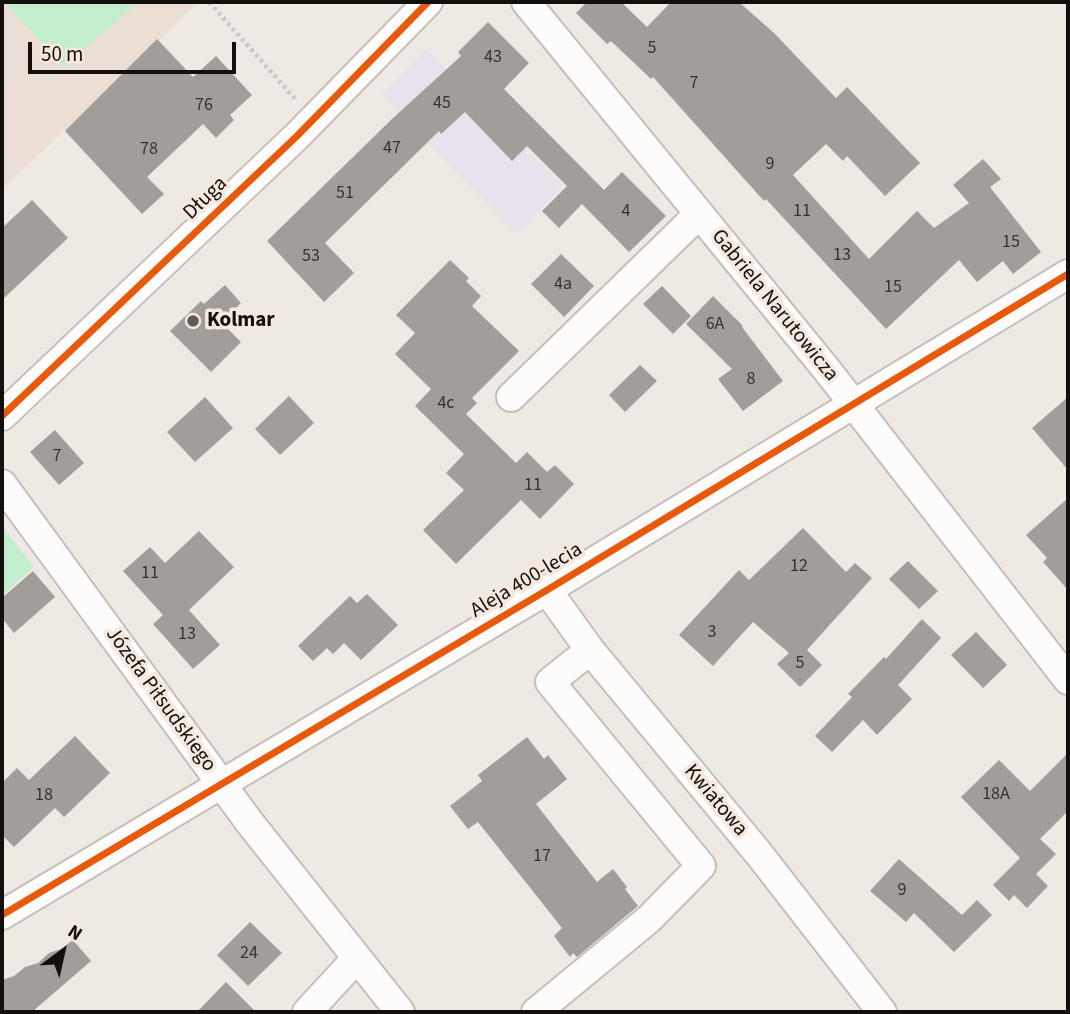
<!DOCTYPE html>
<meta charset="utf-8">
<style>
body{margin:0}
#map{position:relative;width:1070px;height:1014px;overflow:hidden;background:#efe9e4;font-family:"Source Sans 3",sans-serif}
canvas{display:block}
.frame{position:absolute;inset:0;border:4px solid #120f0c;pointer-events:none}
.north{position:absolute;left:28px;top:916px;width:70px;height:70px;-webkit-text-stroke:5px #f4e8df;paint-order:stroke;rotate:33deg;font-size:19px;font-weight:700;line-height:28px;text-align:center;color:#120f0c}
.north::after{content:'';display:block;margin:auto;width:24px;height:32px;background:#120f0c;clip-path:polygon(50% 0,100% 100%,50% 72%,0 100%)}
.scale{position:absolute;left:28px;top:42px;width:208px;height:32px;box-sizing:border-box;border:4px solid #120f0c;border-top:0;padding-left:9px;font-size:21px;line-height:24px;white-space:nowrap;color:#120f0c;-webkit-text-stroke:5px #f4e8df;paint-order:stroke}
</style>
<div id="map">
<canvas width="1070" height="1014"></canvas>
<div class="frame"></div>
<div class="north">N</div>
<div class="scale">50 m</div>
</div>
<script>
const g = document.querySelector('canvas').getContext('2d');
g.lineJoin = 'round';
function paint(path, color) { g.fillStyle = color; g.fill(path, 'evenodd'); }
const shape = rows => new Path2D(rows.map(r => 'M' + r).join(''));
function strokePath(path, color, width, dash) { g.strokeStyle = color; g.lineWidth = width; g.lineCap = dash ? 'butt' : 'round'; g.setLineDash(dash || []); g.stroke(path); }
function write(font, color, halo, rows, align = 'center') {
  g.font = font + ' "Source Sans 3",sans-serif'; g.lineWidth = 7; g.setLineDash([]); g.textBaseline = 'middle'; g.strokeStyle = halo; g.fillStyle = color; for (const [text, x, y, turn = 0] of rows) {
    g.save(); g.translate(x, y); g.rotate((+turn || 0) * Math.PI / 180); g.textAlign = isNaN(turn) ? turn : align; if (halo) g.strokeText(text, 0, 0); g.fillText(text, 0, 0); g.restore();
  }
}
const commercial = shape([
 [427,49,563,186,516,234,382,95]
]);
const built = shape([
 [2,2,199,2,2,190]
]);
const green = shape([
 [5,2,138,2,64,68],
 [2,526,34,567,2,596]
]);
const building = shape([
 [587,2,621,2,647,27,671,2,739,2,774,33,836,98,847,87,920,163,885,196,847,156,843,161,826,144,793,175,869,259,917,211,934,228,969,203,953,185,983,159,1001,179,990,187,1041,252,1013,274,1003,261,977,282,959,260,886,329,766,199,764,201,653,77,651,79,611,41,607,44,576,13],
 [488,22,529,63,504,89,604,190,622,172,666,216,629,252,582,204,559,228,542,211,567,186,527,146,512,161,465,112,441,134,439,131,325,243,354,273,324,302,267,241,392,119,461,56,458,52],
 [157,39,193,77,216,56,252,95,230,115,234,120,216,138,203,124,147,177,164,194,142,214,65,131],
 [32,200,68,238,2,300,2,228],
 [561,254,594,286,564,317,531,284],
 [450,260,469,278,466,281,481,296,472,306,519,351,472,398,477,403,466,414,516,463,527,452,547,472,555,465,574,484,540,519,521,500,456,564,423,530,464,490,446,473,464,454,415,406,431,389,395,354,415,333,396,315],
 [225,285,241,303,221,322,241,342,211,372,170,331,201,301,204,304],
 [662,286,691,316,673,334,643,304],
 [713,296,743,326,742,327,783,381,743,411,718,379,732,369,686,324],
 [640,365,657,381,625,412,609,395],
 [289,396,314,423,280,455,255,429],
 [205,397,233,428,195,462,167,432],
 [1068,397,1068,470,1032,428],
 [55,430,84,463,59,485,30,452],
 [1068,498,1068,590,1043,562,1047,558,1026,535],
 [803,528,846,572,855,563,872,578,807,650,822,665,800,687,777,664,789,653,753,622,713,666,679,635,739,570,749,580],
 [199,531,234,567,189,610,220,645,193,669,153,624,163,615,123,571,150,547,165,563],
 [908,561,938,591,919,609,889,579],
 [33,571,55,597,14,633,2,618,2,598],
 [367,594,398,625,361,660,344,643,333,654,327,648,313,661,298,646,350,596,357,603],
 [922,619,941,638,898,685,912,699,877,735,863,720,832,752,815,736,852,697,848,694,884,657,886,659],
 [976,632,1007,665,983,688,951,655],
 [75,736,110,773,64,817,55,808,14,847,2,835,2,783,17,768,29,780],
 [527,737,544,759,548,755,567,779,536,804,597,882,613,869,627,887,625,889,638,906,577,957,573,953,570,957,554,936,562,928,478,822,468,829,450,806,482,781,478,775],
 [1068,753,1068,811,1040,839,1056,854,1036,874,1048,886,1027,908,1014,895,1009,901,993,885,1020,858,961,797,999,760,1030,791],
 [899,859,962,915,977,900,992,915,954,952,914,913,906,922,870,891],
 [250,922,282,953,248,986,217,955],
 [73,940,91,961,32,1012,2,1012,2,980,14,976,25,967,38,963,49,953,61,949],
 [226,982,256,1012,197,1012]
]);
const path = shape([
 [209,2,297,101]
]);
const minor = shape([
 [526,2,827,370,1068,680],
 [511,397,699,214],
 [2,416,297,136,428,2],
 [2,484,250,823,400,1012],
 [547,590,590,650,759,854,882,1012],
 [2,915,547,590,1068,274],
 [307,1012,356,959],
 [536,1012,649,919,701,866,550,682,590,650]
]);
const cycleway = shape([
 [2,416,297,136,428,2],
 [2,915,547,590,1068,274]
]);
const markers = [
 [193,321,7,"#5f5b58"]
];
const numberNames = [
 ["5",652,49],
 ["43",493,58],
 ["7",694,84],
 ["45",442,104],
 ["76",204,106],
 ["47",392,149],
 ["78",149,150],
 ["9",770,165],
 ["51",345,194],
 ["4",626,212],
 ["11",802,212],
 ["15",1011,243],
 ["13",842,256],
 ["53",311,257],
 ["4a",563,285],
 ["15",893,288],
 ["6A",715,325],
 ["8",751,380],
 ["4c",446,404],
 ["7",57,457],
 ["11",533,486],
 ["12",799,567],
 ["11",150,574],
 ["3",712,633],
 ["13",187,635],
 ["5",800,664],
 ["18A",996,795],
 ["18",44,796],
 ["17",542,857],
 ["9",902,891],
 ["24",249,954]
];
const streetNames = [
 ["Długa",206,199,-44],
 ["Gabriela Narutowicza",774,306,51],
 ["Aleja 400-lecia",527,581,-31],
 ["Józefa Piłsudskiego",160,700,54],
 ["Kwiatowa",715,801,50]
];
const poiNames = [
 ["Kolmar",207,321]
];
paint(commercial, '#e8e2ec');
paint(built, '#ebded4');
paint(green, '#c3eecd');
paint(building, '#a19d99');
strokePath(minor, '#c4bfbb', 32);
strokePath(path, '#cac8c7', 4.5, [3.5, 3.5]);
strokePath(minor, '#fdfcfb', 28);
strokePath(cycleway, '#e8590c', 7);
for (const [x, y, r, color] of markers) { const dot = new Path2D(); dot.arc(x, y, r, 0, 2 * Math.PI); g.fillStyle = color; g.fill(dot); strokePath(dot, '#f4e8df', 2.5); }
write('18px', '#36322f', null, numberNames);
write('21px', '#120f0c', '#f4e8df', streetNames);
write('bold 21px', '#120f0c', '#f4e8df', poiNames, 'left');
</script>
